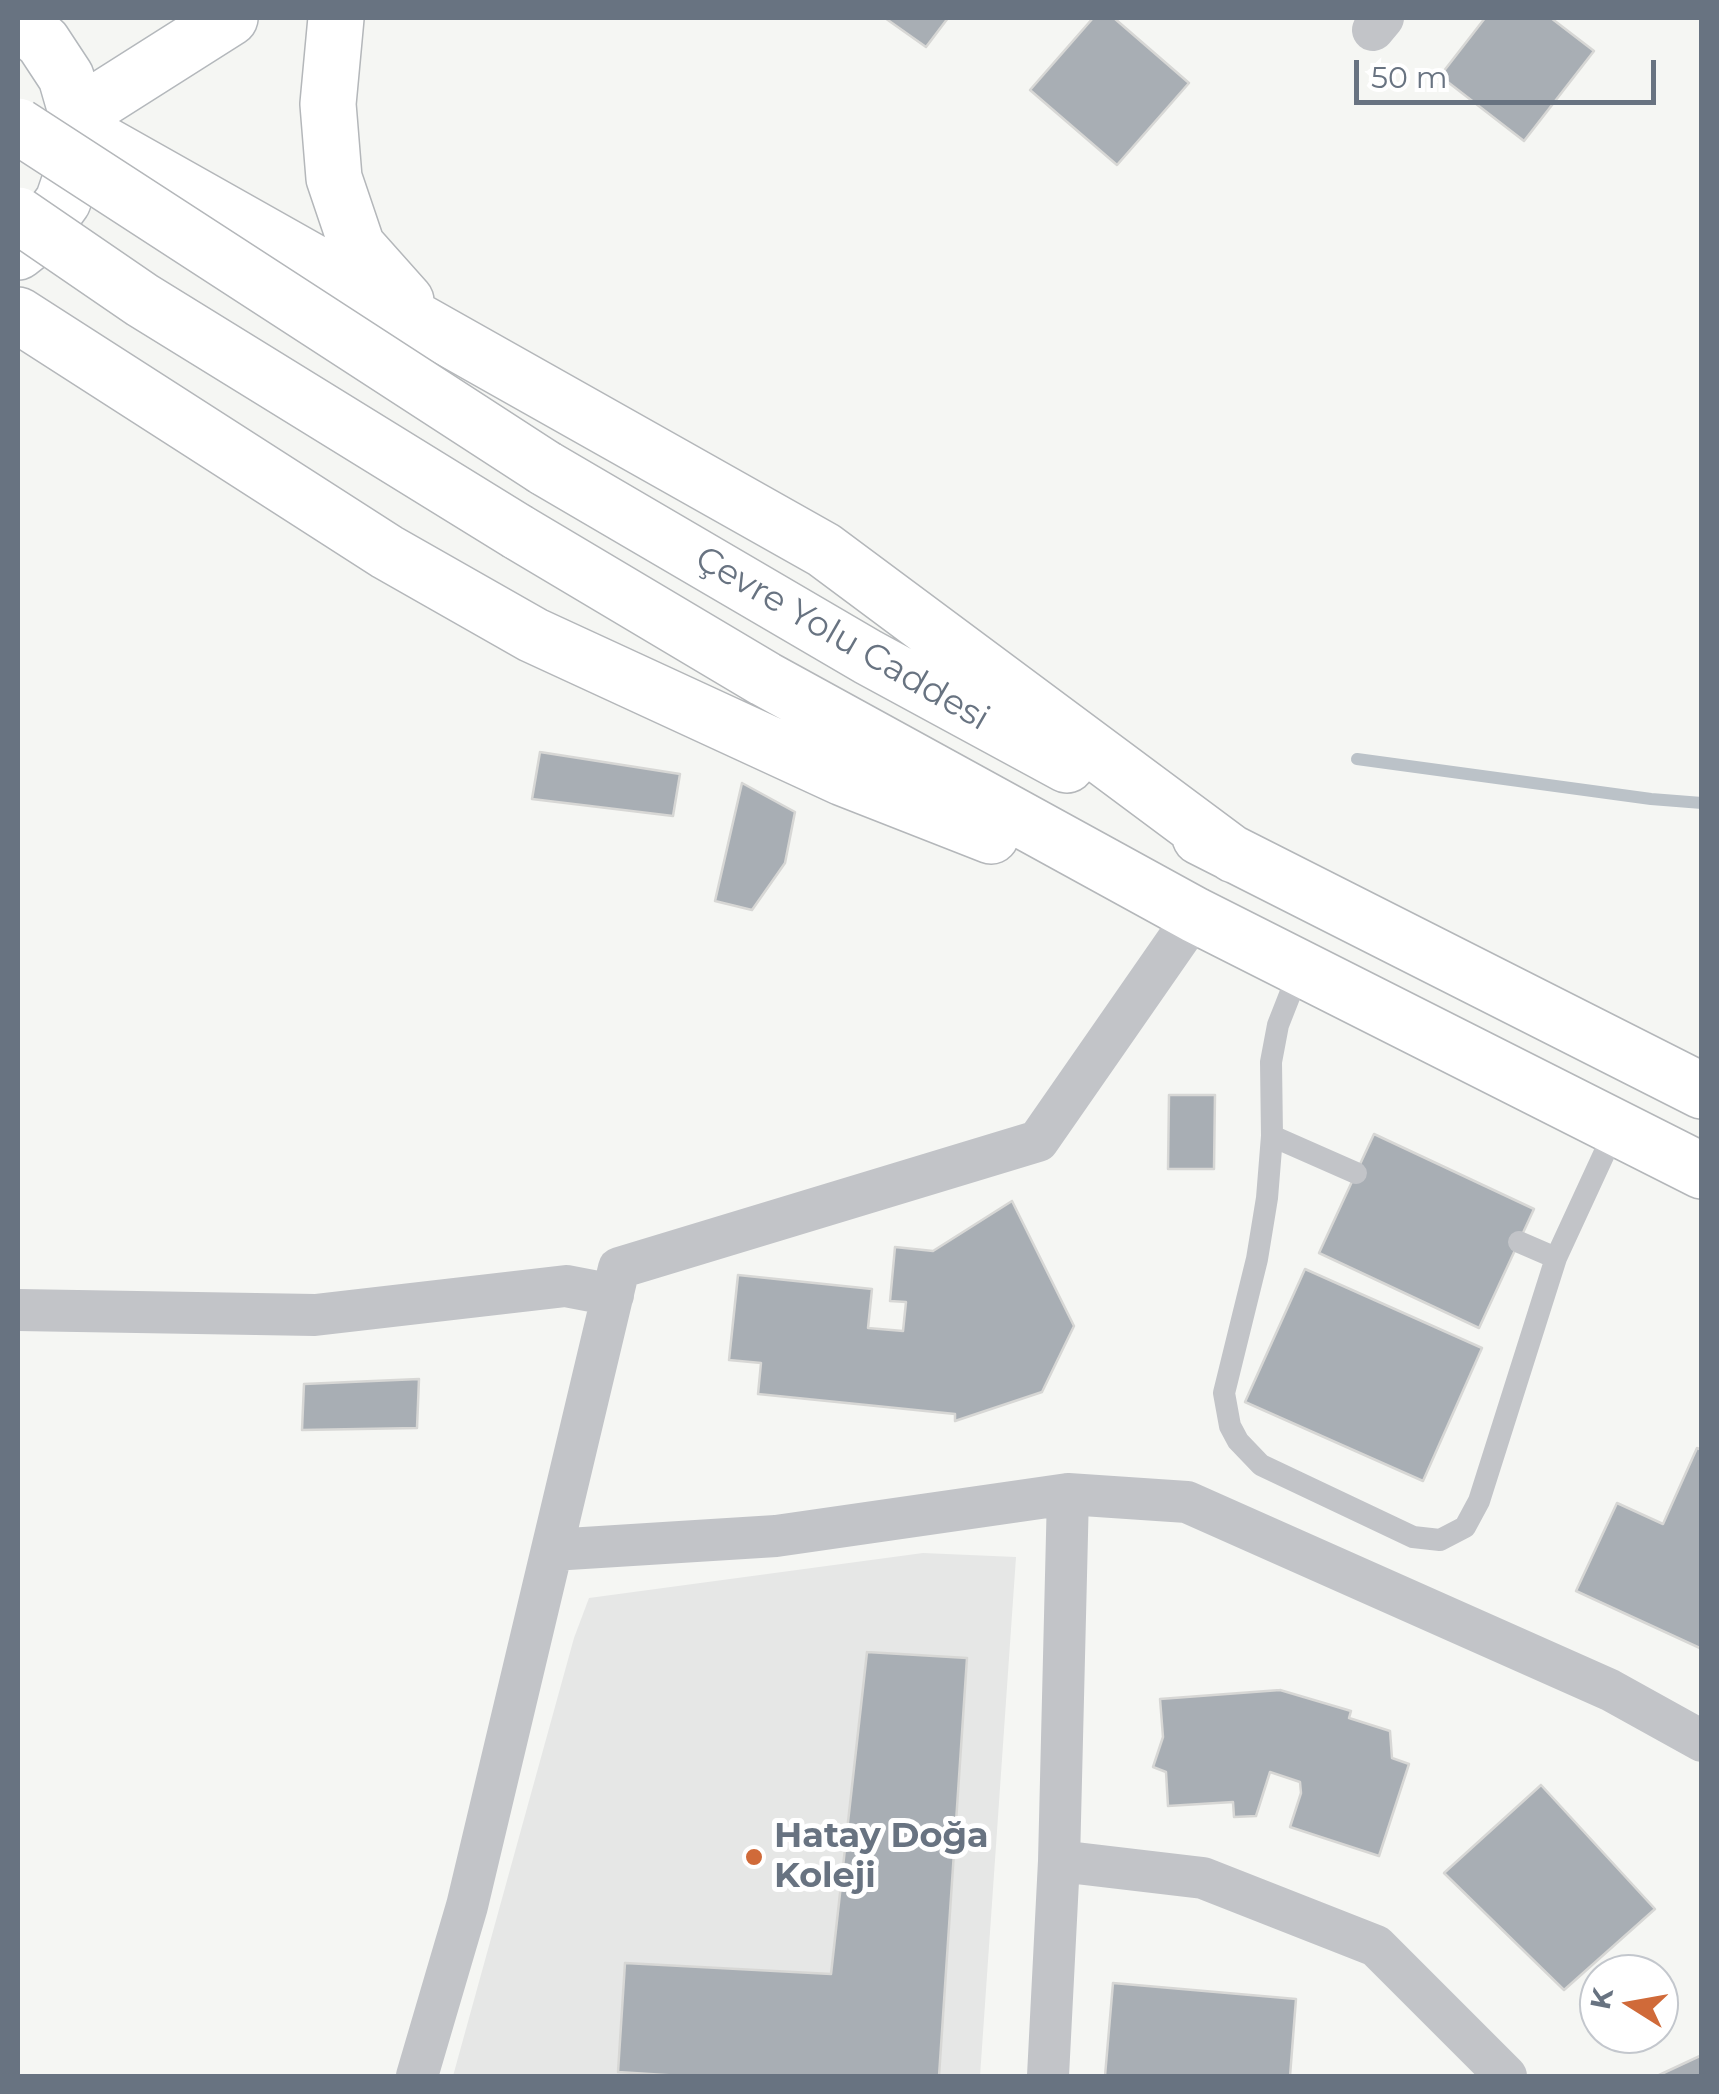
<!DOCTYPE html>
<meta charset="utf-8">
<style>
body{margin:0}
#map{position:relative;width:1719px;height:2094px;overflow:hidden;background:#f5f6f3;font-family:Montserrat,sans-serif}
canvas{display:block}
.frame{position:absolute;inset:0;border:20px solid #687381;pointer-events:none}
.north{position:absolute;left:1579px;top:1954px;width:100px;height:100px;box-sizing:border-box;background:#fff;border:2px solid #c3c7cd;border-radius:50%;rotate:281deg;font-size:28px;font-weight:700;line-height:40px;text-align:center;color:#687381}
.north::after{content:'';display:block;margin:auto;width:35px;height:45px;background:#d06a39;clip-path:polygon(50% 0,100% 100%,50% 72%,0 100%)}
.scale{position:absolute;left:1354px;top:60px;width:302px;height:45px;box-sizing:border-box;border:5px solid #687381;border-top:0;padding-left:12px;font-size:30px;line-height:35px;white-space:nowrap;color:#687381;-webkit-text-stroke:8px #fff;paint-order:stroke}
</style>
<div id="map">
<canvas width="1719" height="2094"></canvas>
<div class="frame"></div>
<div class="north">K</div>
<div class="scale">50 m</div>
</div>
<script>
const g = document.querySelector('canvas').getContext('2d');
g.lineJoin = 'round';
function paint(path, color) { g.fillStyle = color; g.fill(path, 'evenodd'); }
const shape = rows => new Path2D(rows.map(r => 'M' + r).join(''));
function strokePath(path, color, width, dash) { g.strokeStyle = color; g.lineWidth = width; g.lineCap = dash ? 'butt' : 'round'; g.setLineDash(dash || []); g.stroke(path); }
function write(font, color, halo, rows, align = 'center') {
  g.font = font + ' Montserrat,sans-serif'; g.lineWidth = 10; g.setLineDash([]); g.textBaseline = 'middle'; g.strokeStyle = halo; g.fillStyle = color; for (const [text, x, y, turn = 0] of rows) {
    g.save(); g.translate(x, y); g.rotate((+turn || 0) * Math.PI / 180); g.textAlign = isNaN(turn) ? turn : align; if (halo) g.strokeText(text, 0, 0); g.fillText(text, 0, 0); g.restore();
  }
}
const built = shape([
 [923,1553,1016,1557,980,2076,453,2076,574,1638,589,1598]
]);
const stream = shape([
 [1357,759,1651,799,1702,803]
]);
const building = shape([
 [885,18,948,18,926,47,885,18],
 [1093,18,1114,18,1189,83,1117,165,1030,90,1093,18],
 [1485,18,1551,18,1594,51,1524,141,1440,76,1485,18],
 [540,752,680,774,673,816,532,799,540,752],
 [742,783,795,812,785,863,752,910,715,901,742,783],
 [1169,1095,1215,1095,1214,1169,1168,1169,1169,1095],
 [1374,1134,1534,1209,1479,1328,1319,1253,1374,1134],
 [1012,1201,1074,1326,1042,1392,955,1421,955,1414,758,1394,761,1363,729,1360,738,1275,872,1289,868,1328,903,1331,906,1302,890,1301,895,1247,933,1251,1012,1201],
 [1305,1269,1482,1348,1423,1481,1245,1402,1305,1269],
 [419,1379,417,1428,302,1430,304,1384,419,1379],
 [1697,1448,1702,1450,1702,1649,1576,1591,1617,1503,1663,1524,1697,1448],
 [867,1652,967,1658,939,2076,681,2076,618,2072,625,1963,831,1974,867,1652],
 [1280,1690,1351,1711,1349,1718,1390,1731,1392,1758,1409,1764,1379,1856,1290,1827,1301,1793,1300,1782,1270,1772,1256,1816,1234,1817,1233,1802,1168,1806,1166,1772,1153,1767,1163,1737,1160,1699,1280,1690],
 [1541,1785,1655,1909,1564,1990,1444,1873,1541,1785],
 [1113,1983,1296,1999,1290,2076,1105,2076,1113,1983],
 [1702,2055,1702,2076,1657,2076,1702,2055]
]);
const lane = shape([
 [1300,969,1278,1025,1271,1062,1272,1136,1267,1198,1257,1259,1224,1393,1230,1426,1238,1441,1261,1465,1413,1537,1440,1540,1465,1527,1479,1501,1556,1258,1616,1128],
 [1272,1136,1356,1173],
 [1519,1242,1556,1258]
]);
const street = shape([
 [1373,30,1383,18],
 [18,1310,315,1315,566,1286,613,1295],
 [552,1550,776,1536,1068,1494,1187,1502,1610,1690,1702,1741],
 [1059,1861,1203,1878,1376,1946,1506,2076],
 [417,2076,467,1906,619,1268,1038,1141,1195,915],
 [1048,2076,1059,1861,1068,1494]
]);
const secondary = shape([
 [18,21,43,42,66,77,77,115,77,160,63,201,37,237,18,252],
 [77,115,230,18]
]);
const highway = shape([
 [336,18,328,104,334,178,357,246,406,301],
 [77,129,824,550,1234,855],
 [18,315,387,552,533,635,843,778,991,836],
 [545,468,868,657,1067,765],
 [518,532,765,679,1195,915,1702,1171],
 [1200,837,1702,1091]
]);
const highwayBridge = shape([
 [18,126,545,468],
 [18,215,142,300,518,532]
]);
const markers = [
 [754,1857,10,"#d06a39"]
];
const streetNames = [
 ["Çevre Yolu Caddesi",842,639,30]
];
const poiNames = [
 ["Hatay Doğa",774,1837],
 ["Koleji",774,1877]
];
paint(built, '#e6e7e6');
strokePath(stream, '#bbc2c8', 12);
paint(building, '#a8aeb4');
strokePath(building, '#d7d7d5', 2.5);
strokePath(secondary, '#b4b8bc', 58);
strokePath(highway, '#b4b7ba', 58);
strokePath(lane, '#c2c4c8', 22);
strokePath(street, '#c2c4c8', 42);
strokePath(secondary, '#fff', 55);
strokePath(highway, '#fff', 55);
strokePath(highwayBridge, '#b4b7ba', 58, []);
strokePath(highwayBridge, '#fff', 55);
for (const [x, y, r, color] of markers) { const dot = new Path2D(); dot.arc(x, y, r, 0, 2 * Math.PI); g.fillStyle = color; g.fill(dot); strokePath(dot, '#fff', 4); }
write('35px', '#687381', '#fff', streetNames);
write('bold 35px', '#687381', '#fff', poiNames, 'left');
</script>
